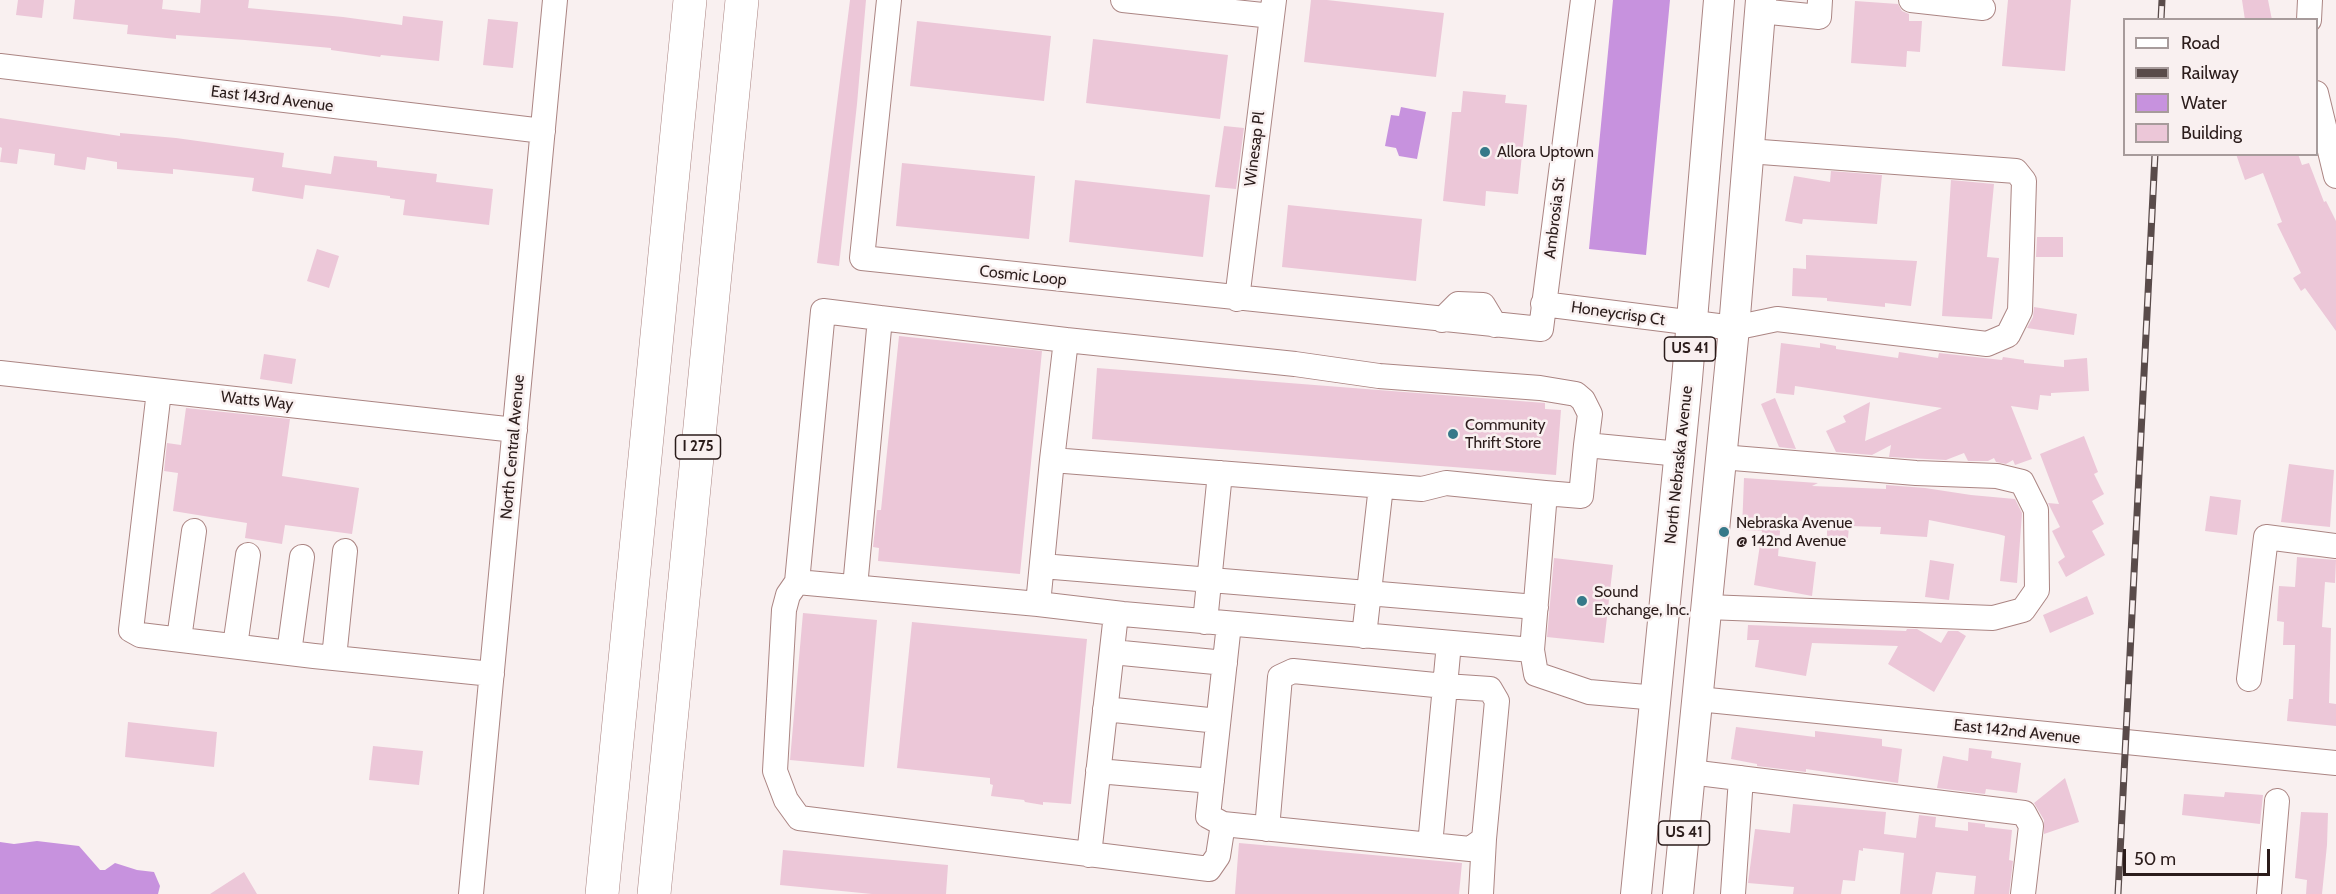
<!DOCTYPE html>
<style>
body{margin:0}
#map{position:relative;width:2336px;height:894px;overflow:hidden;background:#f9f0f0;font-family:Cabin,sans-serif}
canvas{display:block}
.legend{position:absolute;left:2123px;top:18px;width:195px;height:138px;box-sizing:border-box;background:#f9f0f0;border:2px solid #a79b9b;margin:0;padding:8px 10px;list-style:none;font-size:18px;color:#2b1c1b}
.legend li{display:flex;align-items:center;gap:12px;height:30px}
.legend b{width:30px;border:2px solid #a79b9b}
.scale{position:absolute;left:2123px;top:849px;width:147px;height:27px;box-sizing:border-box;border:3px solid #2b1c1b;border-top:0;padding-left:8px;font-size:18px;line-height:21px;white-space:nowrap;color:#2b1c1b;-webkit-text-stroke:4px #f9f0f0;paint-order:stroke}
</style>
<div id="map">
<canvas width="2336" height="894"></canvas>
<ul class="legend">
<li><b style="height:8px;background:#fff"></b>Road</li>
<li><b style="height:8px;background:#594b4a"></b>Railway</li>
<li><b style="height:16px;background:#c792de"></b>Water</li>
<li><b style="height:16px;background:#ecc7d8"></b>Building</li>
</ul>
<div class="scale">50 m</div>
</div>
<script>
const g = document.querySelector('canvas').getContext('2d');
g.lineJoin = 'round';
function paint(path, color) { g.fillStyle = color; g.fill(path, 'evenodd'); }
const shape = rows => new Path2D(rows.map(r => 'M' + r).join(''));
function strokePath(path, color, width, dash) { g.strokeStyle = color; g.lineWidth = width; g.lineCap = dash ? 'butt' : 'round'; g.setLineDash(dash || []); g.stroke(path); }
function write(font, color, halo, rows, align = 'center') {
  g.font = font + ' Cabin,sans-serif'; g.lineWidth = 5; g.setLineDash([]); g.textBaseline = 'middle'; g.strokeStyle = halo; g.fillStyle = color; for (const [text, x, y, turn = 0] of rows) {
    g.save(); g.translate(x, y); g.rotate((+turn || 0) * Math.PI / 180); g.textAlign = isNaN(turn) ? turn : align; if (halo) g.strokeText(text, 0, 0); g.fillText(text, 0, 0); g.restore();
  }
}
const water = shape([
 [1613,0,1670,0,1646,255,1589,249],
 [1401,107,1426,112,1417,159,1399,156,1396,148,1385,146,1391,115,1399,116],
 [37,841,79,846,100,870,105,870,115,863,137,870,154,872,160,886,158,894,0,894,0,842,14,844]
]);
const building = shape([
 [18,0,44,0,42,18,16,15],
 [75,0,163,0,162,9,200,13,201,0,249,0,248,8,343,17,402,25,403,16,443,21,439,61,381,55,380,57,331,50,331,48,245,40,176,35,176,39,127,34,128,25,73,19],
 [850,0,866,0,857,104,839,266,817,263],
 [1311,0,1327,0,1444,13,1436,77,1304,62],
 [2008,0,2071,0,2065,71,2002,66],
 [2242,0,2268,0,2272,20,2245,20],
 [1855,1,1898,4,1902,11,1909,14,1909,21,1922,21,1920,52,1907,51,1906,67,1851,63],
 [488,19,518,22,513,68,483,65],
 [917,21,1051,36,1044,101,910,86],
 [1093,39,1228,55,1220,119,1086,103],
 [1463,91,1506,95,1505,103,1527,105,1518,194,1486,191,1485,206,1443,201,1452,112,1461,112],
 [0,118,120,136,120,133,176,138,284,153,282,167,331,174,334,156,377,161,377,167,437,174,436,182,493,189,489,225,403,215,405,200,390,198,390,196,305,185,303,199,252,191,254,178,173,169,173,174,117,169,117,162,87,157,85,170,54,165,55,154,19,149,17,164,0,162,2,148,0,147],
 [1224,126,1244,128,1236,189,1215,187],
 [2236,154,2298,154,2302,165,2309,163,2324,202,2326,201,2336,221,2336,331,2305,288,2301,291,2293,278,2301,273,2277,224,2282,222,2263,173,2245,180],
 [902,163,1035,176,1029,239,896,226],
 [1831,171,1882,175,1877,224,1803,219,1802,224,1785,221,1794,176,1830,182],
 [1075,180,1210,195,1203,257,1069,242],
 [1951,180,1994,184,1987,257,1999,258,1992,319,1942,316],
 [1288,205,1422,219,1416,281,1282,267],
 [2037,237,2063,237,2063,257,2036,257],
 [317,249,339,256,329,288,307,281],
 [1806,255,1917,261,1911,306,1885,303,1885,307,1827,301,1827,298,1792,296,1793,268,1806,269],
 [2034,307,2077,314,2074,335,2027,328,2033,317],
 [899,336,1042,351,1020,574,878,561,879,548,873,547,877,510,881,510],
 [1781,343,1820,348,1820,343,1836,346,1836,349,1898,358,1899,352,1938,358,1939,353,2002,360,2003,357,2024,360,2024,363,2064,367,2064,360,2087,358,2089,391,2051,393,2051,396,2040,395,2038,410,2011,406,2032,459,2015,465,2013,460,2006,464,1996,462,1994,458,1988,461,1968,461,1964,453,1946,460,1889,457,1891,445,1872,455,1836,452,1826,431,1846,422,1843,416,1870,402,1865,441,1942,408,1795,386,1794,395,1776,393],
 [264,354,296,359,292,384,260,379],
 [1097,368,1545,403,1545,409,1561,410,1556,475,1092,439],
 [1775,398,1796,449,1779,447,1761,404],
 [186,408,290,419,282,476,359,488,352,534,285,525,282,544,245,538,247,523,173,511,178,473,164,471,167,443,181,445],
 [2084,436,2098,472,2094,474,2104,494,2092,501,2104,524,2092,531,2105,555,2066,577,2058,562,2065,557,2052,531,2060,527,2048,503,2059,504,2040,454],
 [2289,464,2334,470,2330,527,2281,522],
 [1744,478,1818,483,1812,486,1886,489,1886,485,1925,488,1971,495,2015,499,2022,513,2017,583,2000,581,2005,536,1998,534,1929,520,1927,537,1880,534,1881,527,1849,526,1848,538,1827,537,1827,524,1781,519,1778,556,1816,562,1812,596,1754,585,1762,531,1742,530],
 [2210,496,2241,500,2237,535,2205,531],
 [2297,557,2336,560,2335,583,2325,582,2322,627,2331,628,2329,703,2336,704,2336,726,2287,721,2289,699,2293,699,2295,645,2283,645,2284,622,2277,621,2278,601,2279,586,2295,587],
 [1554,558,1613,565,1604,643,1547,637],
 [1930,560,1954,564,1949,600,1925,597],
 [2087,596,2094,614,2050,633,2043,615],
 [803,613,877,620,864,767,790,760],
 [912,622,1087,639,1071,804,1043,802,1043,805,1025,802,1024,800,991,796,993,785,990,784,990,778,897,768],
 [1748,625,1906,631,1907,629,1917,629,1941,643,1948,631,1958,631,1966,636,1934,692,1888,664,1898,646,1812,643,1806,676,1755,667,1759,640,1747,640],
 [128,722,217,732,214,767,125,757],
 [1736,727,1815,737,1815,731,1882,739,1882,746,1902,749,1898,783,1806,769,1806,772,1757,766,1757,764,1731,759],
 [373,746,423,751,419,785,369,780],
 [1969,748,1992,751,1991,758,2021,763,2017,793,1986,789,1985,794,1937,788,1943,756,1968,761],
 [2065,778,2079,822,2044,834,2044,820,2034,803],
 [2225,792,2263,795,2260,824,2182,815,2184,794,2224,797],
 [1793,804,1886,812,1884,834,1916,838,1919,815,1936,817,1935,827,1968,831,1968,822,1985,824,1985,827,2012,830,2009,860,2013,861,2009,894,1974,894,1976,876,1936,872,1932,894,1900,894,1904,853,1863,848,1863,851,1859,850,1855,881,1843,880,1841,894,1793,894,1794,887,1748,883,1755,829,1790,833],
 [2301,812,2328,813,2327,845,2322,894,2306,894,2307,880,2295,878],
 [1239,843,1462,863,1459,894,1235,894],
 [783,850,948,865,946,894,872,894,780,885],
 [244,872,257,894,210,894]
]);
const minor = shape([
 [889,0,862,258,1541,329,1583,0],
 [1123,0,1272,16],
 [1911,0,1983,8],
 [1760,11,1819,17,1820,0],
 [2309,20,2310,0],
 [0,66,543,131],
 [2316,93,2336,176],
 [1237,299,1274,0],
 [1543,304,1734,328,1777,319,1987,344,2008,335,2020,311,2024,181,2016,171,1748,151],
 [880,318,1066,340],
 [1442,320,1458,304,1483,305,1495,325],
 [0,373,515,430],
 [159,391,131,630,140,635,314,656,492,674],
 [1052,460,1066,340,1295,364,1379,376,1540,388,1576,394,1583,400,1590,414,1586,445],
 [1545,493,1532,650,1123,614,1038,604,1052,460,1422,489,1446,483,1545,493,1581,496,1586,445,1680,454],
 [1042,566,1536,607],
 [797,582,788,595,784,610,775,771,786,800,799,818,1209,869,1218,856,1223,824],
 [855,587,880,318,823,311,797,582,1038,604],
 [1707,607,1993,618,2023,610,2037,590,2036,510,2022,482,1997,476,1916,473,1721,457],
 [1205,622,1220,473],
 [1229,624,1208,816,1223,824,1470,849,1484,839,1497,701,1490,689,1445,686,1449,643],
 [1364,636,1381,486],
 [179,639,194,531],
 [235,646,248,555],
 [1532,650,1536,674,1589,692,1657,698],
 [1112,652,1225,663],
 [289,653,302,557],
 [334,658,345,551],
 [2249,679,2266,537,2336,546],
 [1698,699,2336,763],
 [1105,709,1218,721],
 [1098,771,1212,781],
 [1690,772,2024,813,2031,826,2023,894],
 [1267,829,1280,677,1293,671,1445,686,1430,845],
 [1089,855,1116,614],
 [471,894,555,0],
 [1481,894,1484,839],
 [1733,894,1741,778],
 [2269,894,2277,801]
]);
const major = shape([
 [1636,894,1687,379,1719,0],
 [1678,894,1734,328,1761,0]
]);
const highway = shape([
 [602,894,690,0],
 [654,894,742,0]
]);
const rail = shape([
 [2161,20,2162,0],
 [2118,894,2155,154]
]);
const markers = [
 [1485,152,6,"#367989"],
 [1453,434,6,"#367989"],
 [1724,532,6,"#367989"],
 [1582,601,6,"#367989"]
];
const shields = [
 [1690,349,51],
 [698,447,45],
 [1684,833,51]
];
const shieldNames = [
 ["US 41",1690,349],
 ["I 275",698,447],
 ["US 41",1684,833]
];
const streetNames = [
 ["East 143rd Avenue",272,99,7],
 ["Winesap Pl",1255,149,-83],
 ["Ambrosia St",1555,218,-83],
 ["Cosmic Loop",1023,276,6],
 ["Honeycrisp Ct",1618,314,8],
 ["Watts Way",257,401,6],
 ["North Central Avenue",513,447,-85],
 ["North Nebraska Avenue",1679,465,-84],
 ["East 142nd Avenue",2017,732,6]
];
const poiNames = [
 ["Allora Uptown",1497,152],
 ["Community",1465,425],
 ["Thrift Store",1465,443],
 ["Nebraska Avenue",1736,523],
 ["@ 142nd Avenue",1736,541],
 ["Sound",1594,592],
 ["Exchange, Inc.",1594,610]
];
paint(water, '#c792de');
paint(building, '#ecc7d8');
strokePath(minor, '#ab8583', 26);
strokePath(major, '#ab8583', 32);
strokePath(highway, '#ab8583', 34);
strokePath(minor, '#fff', 24);
strokePath(major, '#fff', 30);
strokePath(highway, '#fff', 33);
strokePath(rail, '#594b4a', 7);
strokePath(rail, '#f9f0f0', 4.5, [14]);
for (const [x, y, r, color] of markers) { const dot = new Path2D(); dot.arc(x, y, r, 0, 2 * Math.PI); g.fillStyle = color; g.fill(dot); strokePath(dot, '#f9f0f0', 2); }
for (const [x, y, w] of shields) { const box = new Path2D(); box.roundRect(x - w / 2, y - 12, w, 24, 4.5); g.fillStyle = '#f9f0f0'; g.fill(box); strokePath(box, '#2b1c1b', 1.5); }
write('bold 15px', '#2b1c1b', null, shieldNames);
write('16px', '#2b1c1b', '#f9f0f0', streetNames);
write('16px', '#2b1c1b', '#f9f0f0', poiNames, 'left');
</script>
